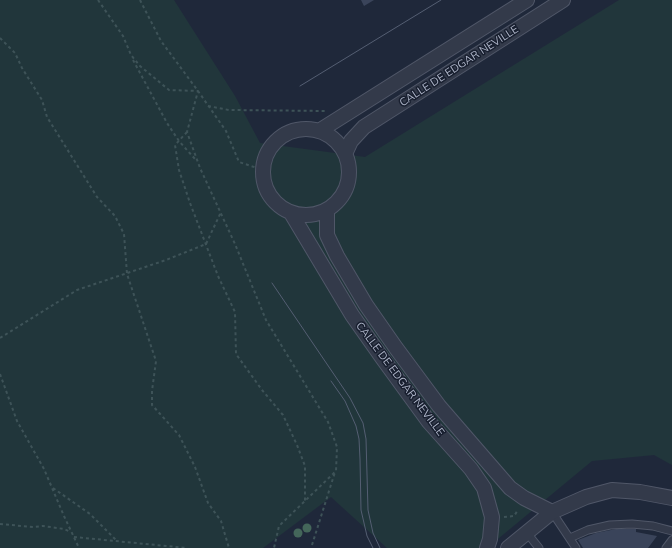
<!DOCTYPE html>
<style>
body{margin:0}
canvas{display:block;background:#1f283a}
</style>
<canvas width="672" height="548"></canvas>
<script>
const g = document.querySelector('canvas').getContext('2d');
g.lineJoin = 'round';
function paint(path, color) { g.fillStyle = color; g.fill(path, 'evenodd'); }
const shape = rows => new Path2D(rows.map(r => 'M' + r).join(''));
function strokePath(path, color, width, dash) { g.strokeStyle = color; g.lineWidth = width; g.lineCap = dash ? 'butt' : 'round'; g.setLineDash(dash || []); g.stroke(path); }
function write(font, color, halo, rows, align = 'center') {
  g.font = font + ' Mulish,sans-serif'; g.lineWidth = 3; g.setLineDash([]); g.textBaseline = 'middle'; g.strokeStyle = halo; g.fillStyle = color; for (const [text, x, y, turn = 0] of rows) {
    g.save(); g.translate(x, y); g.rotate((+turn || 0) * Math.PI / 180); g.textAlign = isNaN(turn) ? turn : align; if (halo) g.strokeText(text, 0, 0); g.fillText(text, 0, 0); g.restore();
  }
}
const green = shape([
 [0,0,174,0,235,96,260,143,365,157,619,0,672,0,672,465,654,455,592,461,487,548,387,548,331,497,263,548,0,548]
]);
const building = shape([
 [361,0,374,0,364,6],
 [616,529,636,529,636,532,657,536,648,548,583,548,578,540,596,533]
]);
const path = shape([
 [98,0,123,36,131,55,140,66,169,90,198,91,187,132,200,168,235,244,266,320,328,422,337,447,336,471,279,526,274,548],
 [140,0,161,41,198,91,226,131,239,162,263,170],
 [0,38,15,53,22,68,42,100,47,117,97,197,115,216,124,234,127,274,156,361,152,391,152,405,179,435,195,467,208,503,221,521,229,548],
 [133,60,167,123,179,141,195,159],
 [208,106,229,110,325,111],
 [187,132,175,145,179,170,190,203,218,276,235,312,236,354,262,390,283,415,297,445,305,466,305,501],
 [0,338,77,290,166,260,206,244,221,212],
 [0,374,17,421,44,469,64,516,79,548],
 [53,488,90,514,117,541],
 [504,517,514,516,518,510],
 [0,524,33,527,43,526,64,529,71,532],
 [74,537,187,548],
 [312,545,335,472]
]);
const service = shape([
 [552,512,576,548],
 [527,533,539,548],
 [570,538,588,530,610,525,632,524,653,526,672,531],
 [666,548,672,540]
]);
const minor = shape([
 '263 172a43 43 0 1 1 86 0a43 43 0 1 1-86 0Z',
 [319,131,527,0],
 [345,154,351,141,364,127,563,0],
 [327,210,327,235,337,256,366,305,396,348,439,406,510,488,524,498,552,512],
 [291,213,352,315,383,359,429,422,471,469,484,488,492,517,490,539,487,548],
 [508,548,552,512,586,497,612,490,640,492,672,498]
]);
const tram = shape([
 [300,86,441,0],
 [272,283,350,398,363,423,366,439,368,510,373,533,380,548],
 [331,381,345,401,356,426,359,439,360,459,361,510,367,536,373,548]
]);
const trees = [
 [307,528],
 [298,533]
];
const streetNames = [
 ["CALLE DE EDGAR NEVILLE",459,66,-33],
 ["CALLE DE EDGAR NEVILLE",400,379,53]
];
paint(green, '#21363b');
paint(building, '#3a445a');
strokePath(service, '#505768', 9);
strokePath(minor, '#505768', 16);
strokePath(path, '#3e5358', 2, [3, 3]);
strokePath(service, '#333a4a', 7);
strokePath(minor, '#333a4a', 14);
strokePath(tram, '#545e72', 1);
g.fillStyle = '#44665a';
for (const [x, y] of trees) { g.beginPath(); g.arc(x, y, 4.5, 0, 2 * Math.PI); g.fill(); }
write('11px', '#adb4c7', '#181f2f', streetNames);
</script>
